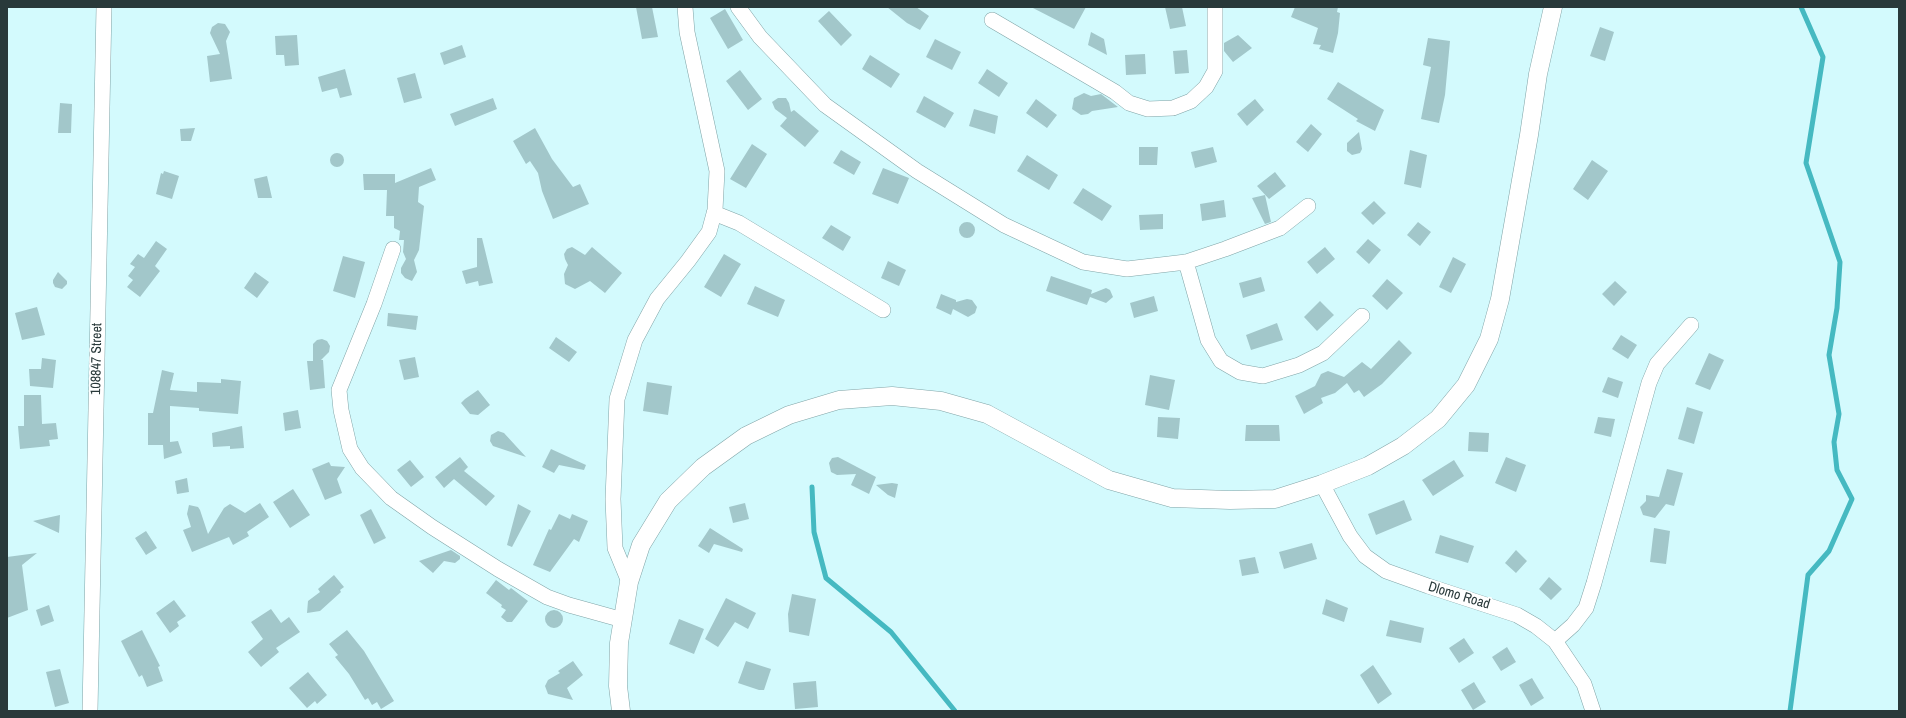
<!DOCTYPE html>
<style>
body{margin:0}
#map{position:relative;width:1906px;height:718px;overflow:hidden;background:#d3fafd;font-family:"Archivo Narrow",sans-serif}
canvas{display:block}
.frame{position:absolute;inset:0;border:8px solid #29393a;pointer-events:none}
</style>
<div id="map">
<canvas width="1906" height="718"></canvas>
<div class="frame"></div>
</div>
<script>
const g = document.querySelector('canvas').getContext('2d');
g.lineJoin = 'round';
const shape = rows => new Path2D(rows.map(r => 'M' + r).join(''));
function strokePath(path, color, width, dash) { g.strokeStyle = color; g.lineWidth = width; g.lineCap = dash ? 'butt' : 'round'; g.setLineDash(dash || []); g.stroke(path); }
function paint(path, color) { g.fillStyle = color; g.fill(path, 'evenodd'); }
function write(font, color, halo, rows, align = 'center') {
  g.font = font + ' "Archivo Narrow",sans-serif'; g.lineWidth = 3.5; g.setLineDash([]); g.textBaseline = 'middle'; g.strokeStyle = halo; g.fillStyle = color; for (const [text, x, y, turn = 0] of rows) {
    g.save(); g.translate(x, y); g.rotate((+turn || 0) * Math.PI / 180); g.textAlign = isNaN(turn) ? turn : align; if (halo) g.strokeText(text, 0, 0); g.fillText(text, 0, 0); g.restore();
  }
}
const stream = shape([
 [812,487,814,532,826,578,891,632,955,711],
 [1790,711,1808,575,1829,551,1852,499,1837,470,1834,442,1839,414,1829,355,1837,308,1840,262,1806,163,1823,57,1801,7]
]);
const building = shape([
 [636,7,652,7,658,37,642,39],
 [887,7,916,7,929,16,920,30,907,23],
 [1031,7,1086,7,1074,29],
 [1165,7,1182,7,1186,26,1170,29],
 [1295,7,1338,7,1337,12,1340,13,1338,33,1333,53,1319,49,1321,45,1313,44,1318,28,1291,17],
 [725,9,743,40,728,49,710,18],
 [829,11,852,35,841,46,818,21],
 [218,23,225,24,230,32,226,41,232,79,210,82,207,56,220,54,210,33,212,27],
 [1600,27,1614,32,1605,61,1590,56],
 [1091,32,1104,39,1107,55,1088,45],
 [297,35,299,65,285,66,284,55,276,55,275,36],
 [1238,35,1252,48,1233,62,1224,51,1224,43],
 [1428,38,1450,41,1445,95,1439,123,1421,119,1431,67,1423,65],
 [935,39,961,52,952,70,926,57],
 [462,45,466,57,444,65,440,53],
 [1187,50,1189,73,1175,74,1173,51],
 [1145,54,1146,74,1126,75,1125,55],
 [870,55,900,74,891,88,862,69],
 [345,69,352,95,340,98,337,88,322,92,318,77],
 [987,69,1008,83,999,97,978,83],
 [740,70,762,99,748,110,726,81],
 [415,73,422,98,404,103,397,78],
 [1338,82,1384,110,1375,131,1356,121,1358,119,1327,99],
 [1084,93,1091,96,1101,94,1118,107,1092,111,1088,114,1081,115,1072,109,1074,98],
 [924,96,954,113,945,128,916,112],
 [493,98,497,109,455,126,450,114],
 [778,98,786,98,789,103,791,112,794,110,819,131,805,147,780,126,787,118,775,109,772,102],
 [1036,99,1057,115,1047,128,1026,113],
 [1255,99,1264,110,1247,126,1237,114],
 [60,103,72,104,71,133,58,133],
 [974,109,998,116,995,134,969,126],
 [1311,124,1322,134,1308,152,1296,142],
 [195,128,191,141,181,141,180,129],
 [535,128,552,159,573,187,580,184,589,204,553,219,542,191,538,173,530,161,526,164,513,141],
 [1359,132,1362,149,1360,153,1352,155,1347,151,1347,143],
 [752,144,767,154,746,188,730,179],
 [1139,147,1158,147,1157,165,1139,165],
 [1213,147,1217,162,1195,168,1191,152],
 [841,150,861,162,854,175,833,163],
 [1410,150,1427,155,1421,188,1404,184],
 '330 160a7 7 0 1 1 14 0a7 7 0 1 1-14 0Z',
 [1027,155,1058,175,1049,190,1017,171],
 [1592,160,1608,171,1588,200,1573,189],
 [431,168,436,180,419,187,418,202,424,206,419,250,414,260,417,272,412,281,405,278,401,273,401,268,406,259,403,252,404,240,399,240,400,231,394,228,394,216,386,216,387,190,364,190,363,174,395,174,395,183],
 [883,168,909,178,898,204,872,194],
 [164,171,179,176,172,199,156,194,161,173,163,174],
 [1275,172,1286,186,1269,199,1257,186],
 [267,176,272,198,258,198,254,179],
 [1083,188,1112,206,1102,221,1073,203],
 [1265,195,1271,222,1265,224,1252,198],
 [1224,200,1226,217,1202,221,1200,204],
 [1374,201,1386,213,1373,225,1361,213],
 [1163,214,1163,229,1140,230,1139,215],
 '959 230a8 8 0 1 1 16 0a8 8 0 1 1-16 0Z',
 [1418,222,1431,232,1420,246,1407,235],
 [831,225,851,237,843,251,822,238],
 [477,238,482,238,493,283,479,286,478,281,466,284,462,271,477,267],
 [1368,239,1381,250,1369,264,1356,252],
 [156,241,167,249,155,266,160,271,140,297,127,287,133,280,128,276,135,267,130,264,138,254,144,258],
 [572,247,585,255,592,247,622,273,605,293,590,281,575,289,565,284,564,274,568,265,565,259,564,254,567,249],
 [1325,247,1335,259,1317,274,1307,262],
 [724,254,741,264,721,297,704,287],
 [343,256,365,262,355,298,333,291],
 [1453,257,1466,264,1451,293,1439,287],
 [888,261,906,270,899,286,881,278],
 [58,272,67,281,67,284,62,289,55,287,53,283,53,280],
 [255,272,269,282,257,298,244,288],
 [1051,276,1092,290,1091,294,1106,288,1110,290,1113,297,1106,303,1090,297,1087,305,1046,291],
 [1261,277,1265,291,1243,298,1239,283],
 [1387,279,1403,293,1387,310,1372,296],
 [1615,281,1627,292,1614,306,1602,294],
 [755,286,785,300,778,317,747,304],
 [941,294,956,300,956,302,967,299,972,300,977,307,975,313,968,317,953,309,951,315,936,308],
 [1154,296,1158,311,1134,318,1130,303],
 [1320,301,1334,315,1317,331,1304,317],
 [37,307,45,335,22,340,15,313],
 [388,313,418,316,416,330,387,326],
 [1277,323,1283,340,1251,350,1246,335],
 [1621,335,1637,345,1628,359,1612,349],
 [556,337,577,352,569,362,549,348],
 [322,339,327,341,330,346,329,352,321,360,323,360,325,388,310,390,307,361,313,361,313,344,317,340],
 [1399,340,1412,353,1382,384,1364,397,1359,390,1354,393,1347,383,1335,393,1321,398,1323,403,1304,414,1295,396,1315,386,1321,374,1328,371,1344,377,1362,362,1371,369],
 [1709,353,1724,360,1710,390,1695,384],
 [415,357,419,377,404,380,399,360],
 [42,358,56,360,53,388,30,386,29,369,41,369],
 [162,370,174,373,170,390,197,392,197,382,221,383,221,379,241,381,238,414,199,411,199,408,170,406,170,442,178,441,182,453,164,459,163,445,148,445,148,413,153,413],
 [1150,375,1175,380,1169,410,1145,405],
 [1608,377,1623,382,1618,398,1602,392],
 [647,382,672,386,668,415,643,411],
 [478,390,490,405,478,415,470,414,461,403,465,399],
 [24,395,41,395,42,424,56,423,58,439,49,440,50,446,20,449,18,426,24,426],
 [1687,407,1703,412,1694,444,1678,439],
 [298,410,301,428,285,431,283,413],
 [1158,417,1180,418,1178,439,1157,437],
 [1598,417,1615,419,1611,437,1594,433],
 [1246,425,1279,425,1280,441,1245,441],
 [242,426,244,448,230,449,230,446,213,447,212,433],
 [498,431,504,433,526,457,493,446,490,441,491,435],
 [1469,432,1489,433,1488,452,1468,451],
 [551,449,586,465,584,470,559,465,554,473,542,467],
 [460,457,468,467,464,471,495,496,486,506,454,479,444,488,435,477],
 [838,457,876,477,869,494,851,485,856,474,837,475,831,472,829,463,832,458],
 [1506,457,1526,465,1516,492,1495,483],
 [410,460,424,477,411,487,397,470],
 [1454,460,1464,476,1433,496,1422,480],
 [329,462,331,466,345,467,337,479,342,493,325,500,312,469],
 [1667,469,1683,473,1674,506,1666,504,1655,518,1643,515,1640,507,1646,501,1646,495,1659,497],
 [187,478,189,492,177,494,175,481],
 [892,483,898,484,895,498,888,495,876,485],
 [293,489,310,515,290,528,273,502],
 [1404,500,1412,520,1376,535,1368,514],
 [260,503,269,517,247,532,249,536,233,545,229,537,192,552,183,530,191,527,187,514,189,505,198,507,200,510,208,534,224,508,230,504,245,513],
 [745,503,749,519,733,523,729,507],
 [518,504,531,511,512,547,507,545],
 [371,509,386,538,374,544,360,515],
 [559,514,570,519,572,514,588,521,579,542,574,539,550,572,533,565,549,529,551,530],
 [60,515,59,533,33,521],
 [710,528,743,549,742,552,714,544,709,553,698,546],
 [1654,528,1670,531,1666,564,1650,562],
 [146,531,157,548,146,555,135,538],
 [1440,535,1474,546,1468,563,1435,553],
 [1312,543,1317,559,1284,569,1279,552],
 [451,550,460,556,460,559,455,563,444,561,433,573,419,561],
 [1516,550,1527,561,1516,573,1505,563],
 [37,553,22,565,28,610,7,618,7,557],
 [1255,557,1259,573,1242,576,1239,560],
 [334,575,344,587,340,590,341,592,320,611,307,613,308,601,320,592,318,589],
 [1549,577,1562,589,1551,600,1539,589],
 [496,580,509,590,511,588,528,601,512,622,507,622,501,617,506,610,501,607,502,605,486,593],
 [792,594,816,599,809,636,789,632,788,614],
 [726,598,756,613,748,629,735,622,718,647,705,639],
 [1326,599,1348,608,1344,622,1322,614],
 [174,600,186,616,177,622,179,626,170,633,156,613],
 [49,605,54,621,41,626,36,610],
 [271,609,281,623,289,617,300,632,276,648,279,652,261,667,248,652,263,639,251,622],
 '545 619a9 9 0 1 1 18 0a9 9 0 1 1-18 0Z',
 [679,619,704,629,694,654,669,644],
 [1390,620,1424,628,1421,643,1386,636],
 [142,630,160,666,158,667,163,681,147,687,142,675,139,677,121,641],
 [347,630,364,651,394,701,381,709,377,702,372,705,368,698,365,700,349,674,335,657,338,655,329,644],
 [1464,638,1474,653,1459,663,1449,648],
 [1507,647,1516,662,1501,671,1492,657],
 [573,661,583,675,567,688,573,700,548,694,545,686,548,680,560,673,558,671],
 [746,661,771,669,764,690,759,690,738,683],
 [1373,665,1392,694,1378,704,1360,675],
 [60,669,69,703,55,707,46,672],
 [308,672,327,695,317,704,315,701,307,708,289,688],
 [1532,678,1544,698,1531,706,1519,685],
 [816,681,818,707,795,709,793,683],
 [1474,682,1486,702,1473,710,1461,690]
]);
const minor = shape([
 [738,7,760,37,825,105,917,171,1004,225,1083,262,1127,269,1186,262,1225,249,1280,228,1308,206],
 [992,20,1115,92,1129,103,1148,109,1173,108,1191,101,1206,87,1215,71,1215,7],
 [714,213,739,223,883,310],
 [393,249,374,304,339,390,341,410,350,449,362,468,391,498,432,527,498,569,547,597,569,605,623,620],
 [1186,262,1208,340,1221,361,1240,372,1263,376,1299,365,1323,353,1362,316],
 [1322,484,1350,536,1365,556,1386,571,1428,586,1517,615,1536,626,1555,641,1584,684,1593,711],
 [629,582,615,548,613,499,617,399,635,340,657,299,688,261,709,232,715,210,717,171,687,32,685,7],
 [1555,641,1573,625,1586,608,1594,583,1649,383,1657,364,1691,325],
 [90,711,104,7]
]);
const tertiary = shape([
 [621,711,618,686,619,643,629,582,641,545,668,501,703,467,746,436,789,415,839,400,892,396,941,401,987,414,1109,480,1172,498,1230,500,1275,499,1322,484,1368,466,1403,446,1438,419,1466,385,1489,339,1500,299,1529,135,1538,74,1553,7]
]);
const streetNames = [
 ["108847 Street",97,359,-89],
 ["Dlomo Road",1459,596,17]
];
strokePath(stream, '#45b9c1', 5);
paint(building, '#a2c7ca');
strokePath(minor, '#80a4a7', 16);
strokePath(tertiary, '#80a4a7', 19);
strokePath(minor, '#fff', 15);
strokePath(tertiary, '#fff', 18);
write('14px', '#29393a', '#fff', streetNames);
</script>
